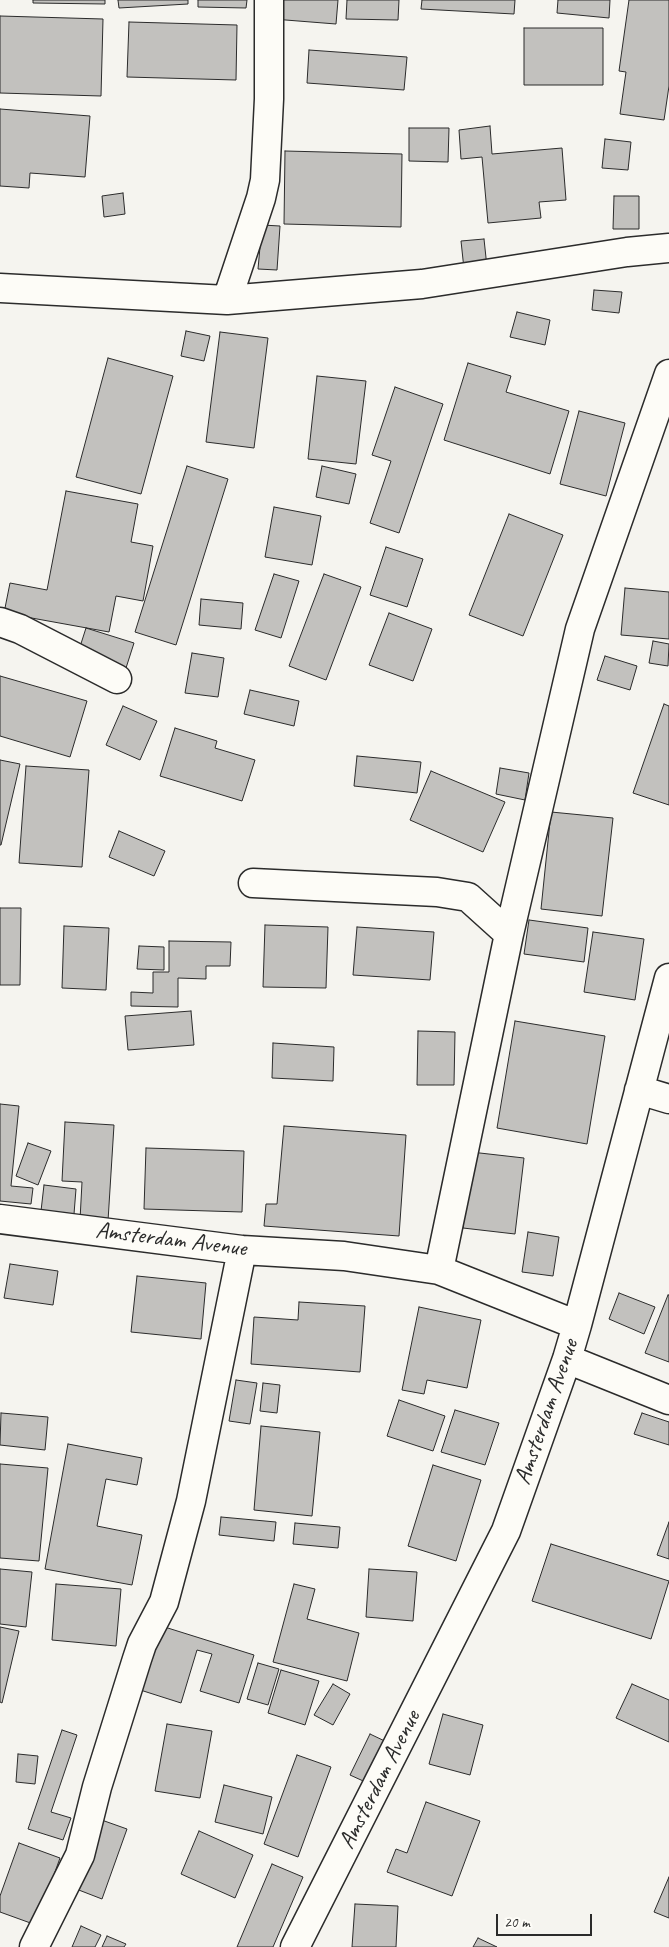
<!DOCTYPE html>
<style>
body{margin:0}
#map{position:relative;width:669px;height:1947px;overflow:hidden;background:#f5f4ef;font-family:Caveat,sans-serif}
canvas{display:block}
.scale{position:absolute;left:496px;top:1914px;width:96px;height:22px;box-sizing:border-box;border:2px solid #2b2b2b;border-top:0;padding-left:6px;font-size:15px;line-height:18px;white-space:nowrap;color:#2b2b2b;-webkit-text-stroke:4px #fdfcf7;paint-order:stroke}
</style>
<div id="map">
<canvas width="669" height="1947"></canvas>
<div class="scale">20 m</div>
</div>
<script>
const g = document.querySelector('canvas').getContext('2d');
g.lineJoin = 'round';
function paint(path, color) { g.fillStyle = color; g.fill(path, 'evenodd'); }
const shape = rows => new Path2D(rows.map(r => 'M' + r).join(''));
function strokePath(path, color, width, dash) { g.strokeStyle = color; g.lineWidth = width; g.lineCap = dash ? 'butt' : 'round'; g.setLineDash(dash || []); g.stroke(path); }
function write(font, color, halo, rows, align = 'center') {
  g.font = font + ' Caveat,sans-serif'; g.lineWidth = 4; g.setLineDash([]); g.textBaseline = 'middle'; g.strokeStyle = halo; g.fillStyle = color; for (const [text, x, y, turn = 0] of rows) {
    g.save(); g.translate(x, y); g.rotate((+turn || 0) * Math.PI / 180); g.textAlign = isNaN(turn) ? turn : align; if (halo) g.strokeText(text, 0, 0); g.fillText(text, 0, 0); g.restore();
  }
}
const building = shape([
 [33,0,105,0,105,4,33,3,33,0],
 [118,0,188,0,188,4,119,8,118,0],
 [198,0,247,0,246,8,198,7,198,0],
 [274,0,338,0,336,24,273,19,274,0],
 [347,0,399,0,398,20,346,19,347,0],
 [422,0,515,0,514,14,421,9,422,0],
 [558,0,610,0,609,18,557,13,558,0],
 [629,0,669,0,669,86,664,120,620,114,626,72,619,71,629,0],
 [0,16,103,19,101,96,0,93,0,16],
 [129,22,237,25,236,80,127,77,129,22],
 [524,28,603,28,603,85,524,85,524,28],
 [309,50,407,57,404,90,307,83,309,50],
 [0,109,90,116,85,177,30,173,29,188,0,186,0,109],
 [490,126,492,154,562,148,566,200,539,202,541,218,488,223,482,157,461,159,459,130,490,126],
 [409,128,449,128,448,162,409,161,409,128],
 [605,139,631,142,628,170,602,168,605,139],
 [285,151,402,154,401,227,284,224,285,151],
 [123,193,125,214,104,217,102,196,123,193],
 [614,196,639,196,639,229,613,229,614,196],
 [262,225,280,226,277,270,258,269,262,225],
 [484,239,487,267,464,269,461,241,484,239],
 [594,290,622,292,619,313,592,310,594,290],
 [517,312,550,320,545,345,510,337,517,312],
 [186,331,210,336,204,361,181,356,186,331],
 [220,332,268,338,254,448,206,442,220,332],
 [108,358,173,376,141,494,76,477,108,358],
 [468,363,511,376,506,392,569,411,550,474,444,440,468,363],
 [317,376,366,381,356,464,308,459,317,376],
 [395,387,443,404,399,533,370,523,391,461,372,455,395,387],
 [579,411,625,423,606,496,560,484,579,411],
 [187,466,228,479,176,645,135,632,187,466],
 [322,466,356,474,349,504,316,497,322,466],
 [66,491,138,504,131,542,153,546,143,601,116,596,109,632,4,613,10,583,47,590,66,491],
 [274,507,321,516,312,565,265,557,274,507],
 [509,514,563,535,523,636,469,615,509,514],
 [386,547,423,559,407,607,370,595,386,547],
 [274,574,299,581,281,638,255,630,274,574],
 [324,574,361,587,326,680,289,666,324,574],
 [625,588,669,592,669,639,621,635,625,588],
 [201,599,243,603,241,629,199,625,201,599],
 [389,613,432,629,413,681,369,665,389,613],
 [86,628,134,643,126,668,78,653,86,628],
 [653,641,669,644,668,666,649,663,653,641],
 [192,653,224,658,218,697,185,693,192,653],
 [605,656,637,666,630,690,597,680,605,656],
 [0,676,87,701,70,757,0,736,0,676],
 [250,690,299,701,294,726,244,714,250,690],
 [664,704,669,706,669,805,633,793,664,704],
 [123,706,157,721,140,760,106,745,123,706],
 [175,728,217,741,215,748,255,760,242,801,160,776,175,728],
 [357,756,421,762,417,793,354,786,357,756],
 [0,760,20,764,1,845,0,845,0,760],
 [26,766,89,770,82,867,19,863,26,766],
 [500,768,529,773,525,800,496,794,500,768],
 [431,771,505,802,483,852,410,820,431,771],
 [551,812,613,818,602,916,541,909,551,812],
 [119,831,165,851,154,876,109,857,119,831],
 [0,908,21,908,20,985,0,985,0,908],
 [529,920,588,928,584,962,524,954,529,920],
 [265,925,328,927,326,988,263,987,265,925],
 [64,926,109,928,106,990,62,988,64,926],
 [357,927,434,932,430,980,353,975,357,927],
 [593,932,644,939,635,1000,584,992,593,932],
 [169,941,231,942,230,966,206,966,206,979,178,978,178,1007,131,1006,131,992,153,993,153,972,169,972,169,941],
 [139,946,164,947,164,970,137,969,139,946],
 [191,1011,194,1045,128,1050,125,1016,191,1011],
 [515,1021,605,1036,587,1144,497,1128,515,1021],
 [418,1031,455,1032,454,1085,417,1085,418,1031],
 [273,1043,334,1047,333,1081,272,1078,273,1043],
 [0,1104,19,1106,11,1186,33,1188,31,1204,0,1201,0,1104],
 [65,1122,114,1125,108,1221,80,1220,82,1182,62,1181,65,1122],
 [284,1126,406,1135,399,1236,264,1226,266,1204,277,1204,284,1126],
 [28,1143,51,1151,38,1185,16,1176,28,1143],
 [146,1148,244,1151,242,1212,144,1209,146,1148],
 [471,1152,524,1158,515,1234,463,1228,471,1152],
 [44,1185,76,1189,74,1214,41,1211,44,1185],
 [528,1232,559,1237,553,1276,522,1272,528,1232],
 [10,1264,58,1271,53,1305,4,1298,10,1264],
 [137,1276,206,1283,201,1339,131,1332,137,1276],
 [619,1293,655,1307,644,1334,609,1319,619,1293],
 [668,1295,669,1295,669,1362,645,1353,668,1295],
 [299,1302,365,1306,360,1372,251,1364,254,1317,298,1320,299,1302],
 [419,1307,481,1320,467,1388,427,1380,424,1394,402,1390,419,1307],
 [236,1380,257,1383,250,1424,229,1421,236,1380],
 [263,1383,280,1385,277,1413,260,1411,263,1383],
 [399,1400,445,1416,433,1451,387,1436,399,1400],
 [455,1410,499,1423,485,1465,441,1452,455,1410],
 [1,1413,48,1417,45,1450,0,1445,1,1413],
 [642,1413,669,1422,669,1445,634,1434,642,1413],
 [261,1426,320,1432,312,1516,254,1510,261,1426],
 [68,1444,142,1458,137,1485,106,1479,97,1526,142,1535,132,1585,45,1569,68,1444],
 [0,1464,48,1468,39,1561,0,1558,0,1464],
 [433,1465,481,1480,456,1561,408,1546,433,1465],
 [221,1517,276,1522,274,1541,219,1535,221,1517],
 [669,1522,669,1559,657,1555,669,1522],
 [295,1523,340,1527,338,1548,293,1544,295,1523],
 [551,1544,669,1581,651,1639,532,1601,551,1544],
 [0,1569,32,1572,26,1627,0,1624,0,1569],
 [369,1569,417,1572,413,1621,366,1617,369,1569],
 [56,1584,121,1589,116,1646,52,1640,56,1584],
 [294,1584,315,1589,307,1619,359,1633,347,1681,273,1662,294,1584],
 [155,1624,254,1655,239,1703,200,1691,212,1654,197,1650,181,1703,134,1688,155,1624],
 [0,1627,19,1631,2,1703,0,1702,0,1627],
 [258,1663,279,1669,268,1705,247,1699,258,1663],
 [281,1670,319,1681,305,1725,268,1713,281,1670],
 [333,1684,350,1694,333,1725,314,1715,333,1684],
 [632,1684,669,1700,669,1742,616,1718,632,1684],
 [443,1714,483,1725,470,1775,429,1764,443,1714],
 [167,1724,212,1731,200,1798,155,1791,167,1724],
 [62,1730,77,1735,51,1812,71,1818,63,1840,28,1829,62,1730],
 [370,1734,391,1744,372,1785,350,1775,370,1734],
 [18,1754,38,1756,35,1784,16,1782,18,1754],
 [297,1755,331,1767,298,1857,264,1844,297,1755],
 [224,1785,272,1797,263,1834,215,1822,224,1785],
 [426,1802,480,1821,452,1896,387,1872,396,1849,407,1853,426,1802],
 [96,1818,127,1829,102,1899,71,1887,96,1818],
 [199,1831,253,1855,235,1898,181,1874,199,1831],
 [19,1843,60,1858,36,1925,0,1912,0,1896,19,1843],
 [272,1864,303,1877,273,1947,237,1947,272,1864],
 [669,1877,669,1918,654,1912,669,1877],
 [355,1904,398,1906,396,1947,352,1947,355,1904],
 [81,1926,101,1935,95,1947,72,1947,81,1926],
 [107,1936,126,1944,124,1947,102,1947,107,1936],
 [478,1938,497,1947,473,1947,478,1938]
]);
const minor = shape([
 [0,288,227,300,422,284,627,252,669,248],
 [227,300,261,198,265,180,269,99,269,0],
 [0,622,20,629,117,679],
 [253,883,437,892,468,897,509,934],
 [639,1090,669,1099],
 [0,1219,242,1250,344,1256,439,1270,577,1325,567,1359,506,1531,295,1947],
 [439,1270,509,934,580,629,669,374],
 [577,1325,669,978],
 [567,1359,669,1400],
 [34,1947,80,1855,97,1787,137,1659,142,1644,164,1602,191,1501,242,1250]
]);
const streetNames = [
 ["Amsterdam Avenue",171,1240,7],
 ["Amsterdam Avenue",547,1412,-71],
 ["Amsterdam Avenue",380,1780,-63]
];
paint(building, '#c2c1be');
strokePath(building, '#2b2b2b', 1);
strokePath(minor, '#2b2b2b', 31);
strokePath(minor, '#fdfcf7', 28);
write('24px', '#2b2b2b', '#fdfcf7', streetNames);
</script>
